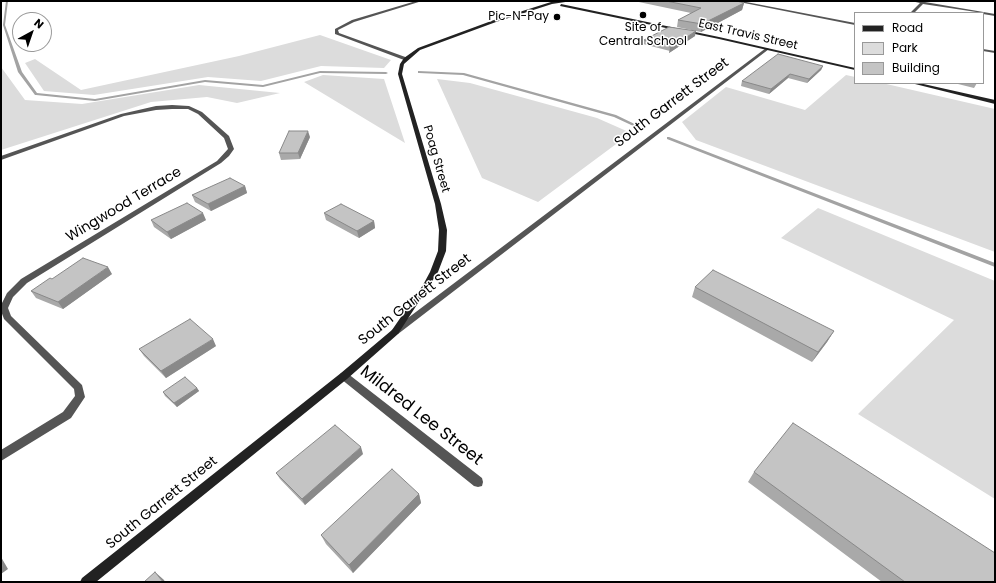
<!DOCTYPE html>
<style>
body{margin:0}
#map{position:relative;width:996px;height:583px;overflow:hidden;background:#fff;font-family:Poppins,sans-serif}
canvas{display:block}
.frame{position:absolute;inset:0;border:2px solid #000;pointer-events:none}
.legend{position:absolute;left:854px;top:12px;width:130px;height:72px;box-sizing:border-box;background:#fff;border:1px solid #999;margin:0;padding:5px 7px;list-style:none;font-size:12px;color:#000}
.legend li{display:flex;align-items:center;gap:8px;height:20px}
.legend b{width:20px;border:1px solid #999}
.north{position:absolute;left:12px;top:12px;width:40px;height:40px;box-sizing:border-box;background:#fff;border:1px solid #999;border-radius:50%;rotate:40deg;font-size:11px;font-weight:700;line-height:16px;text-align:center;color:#000}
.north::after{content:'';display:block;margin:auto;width:14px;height:18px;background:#000;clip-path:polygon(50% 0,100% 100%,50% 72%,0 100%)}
</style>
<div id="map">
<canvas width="996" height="583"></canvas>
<div class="frame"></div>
<ul class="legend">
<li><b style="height:5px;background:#222"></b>Road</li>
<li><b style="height:11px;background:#dcdcdc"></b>Park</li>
<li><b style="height:11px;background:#c4c4c4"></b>Building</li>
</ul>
<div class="north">N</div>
</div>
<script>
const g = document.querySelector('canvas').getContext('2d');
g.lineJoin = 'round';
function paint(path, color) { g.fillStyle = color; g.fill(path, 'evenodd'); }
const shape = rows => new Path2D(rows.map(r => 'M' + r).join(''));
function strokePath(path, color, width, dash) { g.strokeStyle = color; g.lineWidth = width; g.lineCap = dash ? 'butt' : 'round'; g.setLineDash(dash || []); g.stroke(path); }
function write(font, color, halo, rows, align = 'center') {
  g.font = font + ' Poppins,sans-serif'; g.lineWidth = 3; g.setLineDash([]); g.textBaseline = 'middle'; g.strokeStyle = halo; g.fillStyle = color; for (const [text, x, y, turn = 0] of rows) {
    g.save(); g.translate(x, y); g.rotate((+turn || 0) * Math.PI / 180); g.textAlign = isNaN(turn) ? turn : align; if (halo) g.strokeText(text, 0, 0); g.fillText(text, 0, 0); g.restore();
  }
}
const green = shape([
 [320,35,391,60,384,68,321,66,261,81,208,77,94,95,44,91,25,63,35,59,81,90,239,56],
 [1,67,25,100,82,104,199,85,280,93,237,103,207,97,151,102,1,150],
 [323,75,384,79,405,143,304,82],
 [846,75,855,77,855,83,882,83,995,109,995,252,696,140,682,122,726,87,805,110],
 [437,79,470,83,597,118,631,133,538,202,482,178],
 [818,208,995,281,995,499,858,414,954,320,781,238]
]);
const stream = shape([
 [6,1,8,1,5,25,22,72,37,93,95,99,205,80,263,85,320,71,386,72,388,73,386,74,320,73,263,87,205,82,95,101,36,95,35,95,18,72,3,25,6,1],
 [418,71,464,73,616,115,645,129,642,130,614,117,463,75,419,73,418,73,418,71],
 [667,137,669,137,995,263,995,267,667,139,667,137]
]);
const street = shape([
 [416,1,422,1,354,22,338,30,339,33,408,58,408,60,404,60,335,34,335,29,352,20,416,1],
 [734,1,741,1,855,23,855,25,734,1],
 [911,1,926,1,925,2,995,14,995,16,983,14,983,13,923,4,914,13,910,13,920,3,911,1],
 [766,48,769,49,398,334,392,334,391,332,392,330,766,48],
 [983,49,995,51,995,53,983,51,983,49],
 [172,105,189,106,202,112,229,136,234,149,229,156,221,163,27,283,13,297,8,308,11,316,82,385,85,397,71,418,1,461,1,450,63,412,75,396,74,389,4,319,1,311,1,305,7,293,21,279,217,161,228,149,224,138,198,114,188,109,172,109,156,110,124,116,1,160,1,156,121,114,156,106,172,105],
 [344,372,347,373,482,478,483,482,482,486,478,487,474,486,341,379,339,376,341,373,344,372]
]);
const secondary = shape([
 [561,1,572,1,552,4,496,22,420,50,404,64,402,74,441,204,447,230,446,251,438,272,398,334,347,379,96,582,80,582,82,578,341,373,392,330,423,285,430,272,438,251,439,230,435,204,398,74,400,64,404,58,418,48,494,20,551,2,561,1],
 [561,4,719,37,855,68,855,70,719,39,560,6,561,4],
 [911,83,919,83,995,100,995,104,911,83]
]);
const wall = shape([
 [634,1,741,1,741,2,744,3,742,10,701,32,677,27,678,20,691,13],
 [695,36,669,53,670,51,643,44,644,40],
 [823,66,821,70,807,83,788,78,769,94,741,86,742,81],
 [954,83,977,83,974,88],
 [310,137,300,159,281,160,279,153],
 [245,186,247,193,211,211,195,202,192,195],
 [324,213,374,221,375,228,359,238,326,220],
 [151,220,206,220,171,239,154,227],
 [112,274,63,309,36,298,31,291,52,279],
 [695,287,834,331,827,342,812,362,692,297],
 [216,346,166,378,144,356,139,349],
 [197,388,199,391,177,407,165,396,163,392],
 [363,454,305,505,280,479,276,473],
 [754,472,995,582,882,582,748,482],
 [419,494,421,503,353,573,326,544,321,535]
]);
const shadedWall = shape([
 [737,1,741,1,740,4,744,3,742,10,701,32,702,24],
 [696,31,695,36,669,53,670,48],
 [823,66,821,70,807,83,809,79],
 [790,74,788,78,769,94,771,89],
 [308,131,310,137,300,159,298,153],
 [245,186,247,193,211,211,208,204],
 [203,213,206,220,171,239,167,232],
 [374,221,375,228,359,238,357,231],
 [108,267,112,274,63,309,58,302],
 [834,331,827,342,812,362,818,352],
 [213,339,216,346,166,378,161,371],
 [197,388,199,391,177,407,174,403],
 [361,447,363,454,305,505,302,499],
 [419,494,421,503,353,573,349,565],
 [1,557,8,569,1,574],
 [155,572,164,580,165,582,163,582]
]);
const building = shape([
 [666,1,737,1,744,3,702,24,678,20,701,8,666,1],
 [669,27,696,31,670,48,671,46,644,40,669,27],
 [778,54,823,66,809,79,790,74,771,89,742,81,778,54],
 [289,131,308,131,298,153,279,153,289,131],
 [230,178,245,186,208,204,192,195,230,178],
 [187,203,203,213,167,232,151,220,187,203],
 [341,204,374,221,357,231,324,213,341,204],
 [83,258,108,267,58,302,31,291,50,278,52,279,83,258],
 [713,270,834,331,818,352,695,287,713,270],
 [190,319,213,339,161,371,139,349,190,319],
 [185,377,197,388,174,403,163,392,185,377],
 [793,423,995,553,995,582,905,582,754,472,793,423],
 [335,425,361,447,302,499,276,473,335,425],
 [392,469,419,494,349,565,321,535,392,469],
 [1,562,3,566,1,567,1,562],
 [155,572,163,582,144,582,155,572]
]);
const markers = [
 [643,15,4,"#000"],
 [557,17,4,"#000"]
];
const farPoinames = [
 ["Pic-N-Pay",549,17],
 ["Site of",643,28,"center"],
 ["Central School",643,42,"center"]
];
const farStreetnames = [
 ["East Travis Street",748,35,13],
 ["Poag Street",436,159,74]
];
const streetNames = [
 ["South Garrett Street",672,103,-37],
 ["Wingwood Terrace",124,205,-31],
 ["South Garrett Street",415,300,-38],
 ["South Garrett Street",162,503,-39]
];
const nearStreetnames = [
 ["Mildred Lee Street",421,416,38]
];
paint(green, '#dcdcdc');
paint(stream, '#a3a3a3');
paint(street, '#555');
paint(secondary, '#222');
paint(wall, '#a9a9a9');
paint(shadedWall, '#898989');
paint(building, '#c4c4c4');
strokePath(building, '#898989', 1);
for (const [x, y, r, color] of markers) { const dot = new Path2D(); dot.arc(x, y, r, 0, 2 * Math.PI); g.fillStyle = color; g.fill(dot); strokePath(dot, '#fff', 1.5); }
write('12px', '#000', '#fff', farPoinames, 'right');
write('12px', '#000', '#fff', farStreetnames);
write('14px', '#000', '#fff', streetNames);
write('17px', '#000', '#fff', nearStreetnames);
</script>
